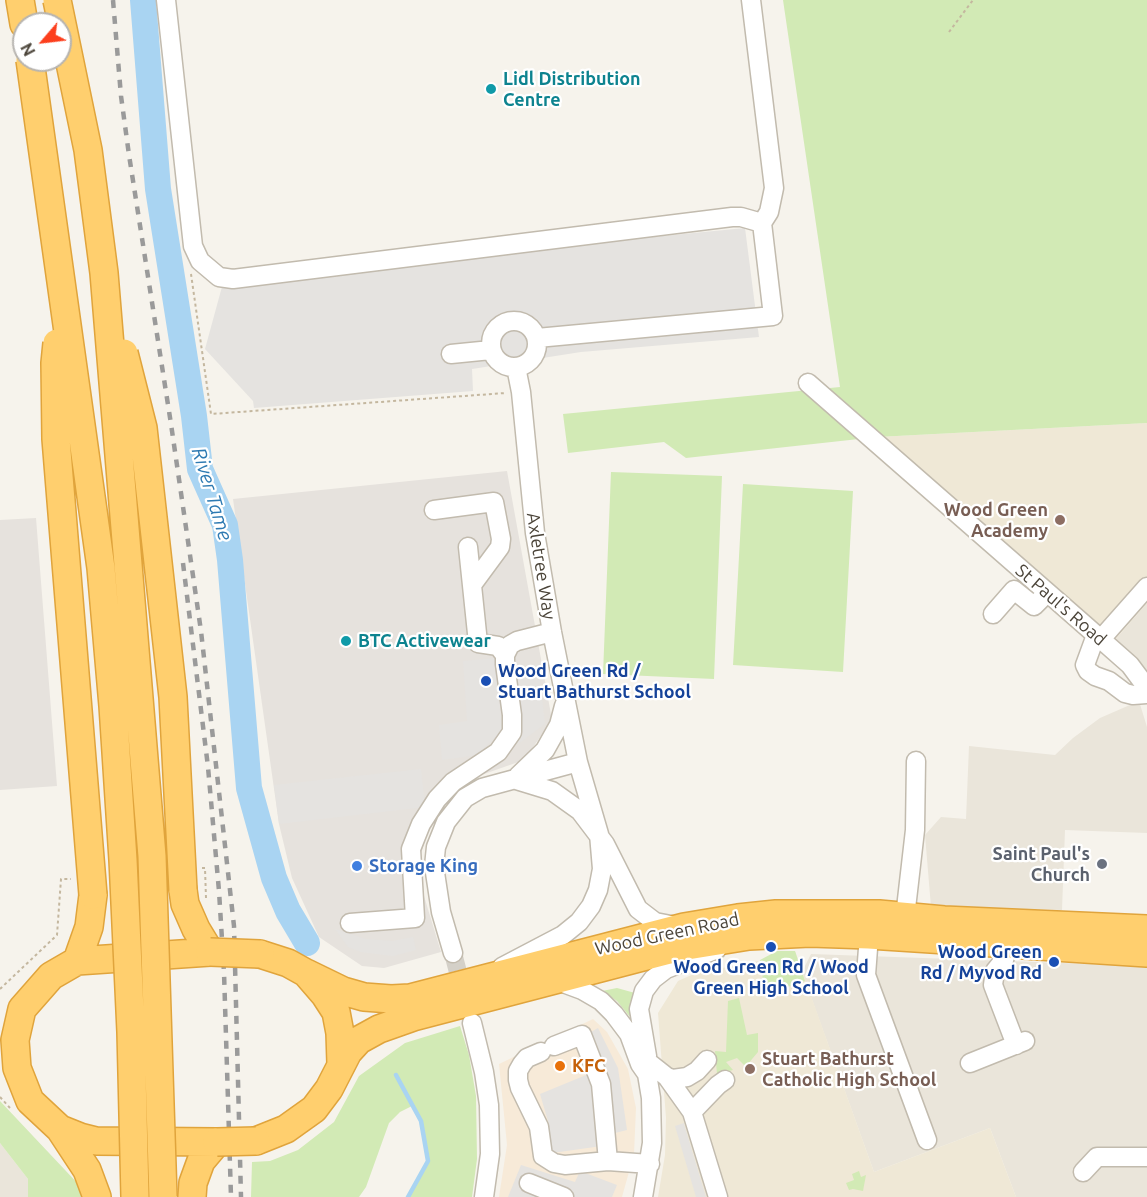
<!DOCTYPE html>
<style>
body{margin:0}
#map{position:relative;width:1147px;height:1197px;overflow:hidden;background:#f6f3ec;font-family:Ubuntu,sans-serif}
canvas{display:block}
.north{position:absolute;left:12px;top:12px;width:60px;height:60px;box-sizing:border-box;background:#fff;border:2px solid #b7b4b0;border-radius:50%;rotate:242deg;font-size:16px;font-weight:700;line-height:24px;text-align:center;color:#4b4439}
.north::after{content:'';display:block;margin:auto;width:21px;height:27px;background:#fc3f1d;clip-path:polygon(50% 0,100% 100%,50% 72%,0 100%)}
</style>
<div id="map">
<canvas width="1147" height="1197"></canvas>
<div class="north">N</div>
</div>
<script>
const g = document.querySelector('canvas').getContext('2d');
g.lineJoin = 'round';
function paint(path, color) { g.fillStyle = color; g.fill(path, 'evenodd'); }
const shape = rows => new Path2D(rows.map(r => 'M' + r).join(''));
function strokePath(path, color, width, dash) { g.strokeStyle = color; g.lineWidth = width; g.lineCap = dash ? 'butt' : 'round'; g.setLineDash(dash || []); g.stroke(path); }
function write(font, color, halo, rows, align = 'center') {
  g.font = font + ' Ubuntu,sans-serif'; g.lineWidth = 4.5; g.setLineDash([]); g.textBaseline = 'middle'; g.strokeStyle = halo; g.fillStyle = color; for (const [text, x, y, turn = 0] of rows) {
    g.save(); g.translate(x, y); g.rotate((+turn || 0) * Math.PI / 180); g.textAlign = isNaN(turn) ? turn : align; if (halo) g.strokeText(text, 0, 0); g.fillText(text, 0, 0); g.restore();
  }
}
const residential = shape([
 [1147,603,1147,675,1114,641],
 [1139,701,1147,727,1147,833,1065,830,1062,910,931,907,925,835,941,817,966,819,969,746,1055,755,1073,738,1100,718],
 [811,954,1147,966,1147,1197,1016,1197,990,1128,874,1172,802,972],
 [0,1143,28,1179,28,1197,0,1197]
]);
const commercial = shape([
 [593,1019,607,1032,628,1069,636,1108,634,1154,622,1197,499,1197,507,1145,499,1064]
]);
const industrial = shape([
 [507,471,552,720,524,760,467,780,434,812,420,857,424,896,441,952,384,968,362,966,319,937,292,878,279,824,233,499],
 [36,518,57,786,0,790,0,520]
]);
const education = shape([
 [1147,423,1147,603,1114,641,877,437],
 [777,951,795,951,874,1172,990,1128,1016,1197,658,1197,665,1155,666,1118,658,1013,678,981,696,973,764,960]
]);
const green = shape([
 [783,0,1147,0,1147,423,877,437,686,458,664,442,568,453,563,414,840,387],
 [611,472,722,476,714,679,603,674],
 [743,484,853,491,843,672,733,665],
 [777,951,795,951,805,981,770,993,765,992,760,960],
 [617,988,635,993,630,1017,617,1001,602,991],
 [739,998,747,1035,758,1033,758,1052,747,1065,745,1066,737,1058,726,1062,733,1070,717,1074,715,1051,726,1052,728,1001],
 [460,1026,469,1055,476,1096,477,1159,472,1197,408,1197,428,1161,421,1121,412,1106,400,1112,389,1123,366,1187,359,1197,251,1197,252,1162,270,1161,298,1150,334,1122,359,1076,405,1043],
 [0,1101,82,1188,84,1197,28,1197,28,1179,0,1143],
 [859,1171,861,1177,866,1175,863,1191,853,1189,849,1190,846,1183,854,1180,852,1174]
]);
const parking = shape([
 [745,228,759,337,581,352,472,369,473,391,254,408,253,401,205,349,223,283,560,246],
 [495,658,502,730,478,755,442,760,439,725,467,721,463,661],
 [538,664,545,724,518,744,520,724,514,668],
 [421,769,425,807,279,824,274,785],
 [335,929,365,939,392,941,413,937,416,950,393,956,361,952,348,947],
 [598,1028,618,1068,627,1130,615,1133,616,1144,552,1153,548,1121,540,1094,591,1073,577,1040],
 [684,1123,684,1124,706,1197,696,1197,675,1126],
 [521,1165,575,1182,580,1171,617,1185,612,1197,508,1197]
]);
const stream = shape([
 [396,1075,421,1121,428,1161,408,1197]
]);
const river = shape([
 [143,0,158,189,194,416,200,469,225,525,230,560,249,788,274,878,288,911,307,943]
]);
const minorTunnel = shape([
 [453,953,464,995]
]);
const path = shape([
 [949,32,973,0],
 [191,274,211,414,506,393],
 [202,868,205,868,206,898],
 [0,989,57,935,61,879,71,879],
 [0,1097,10,1108]
]);
const minor = shape([
 [166,0,193,246,200,261,219,277,233,279,732,217,741,217,762,223],
 '491 344a23 23 0 1 1 46 0a23 23 0 1 1-46 0Z',
 [537,338,773,316,762,223,769,212,774,188,751,0],
 [451,354,491,350],
 [808,383,1087,627,1130,665,1147,688],
 [434,510,494,502,501,539,500,547,472,585],
 [468,547,478,643,498,646,505,655],
 [993,614,1014,590,1034,606,1047,593],
 [1096,635,1085,665,1088,671,1095,676,1109,681,1125,693,1133,695,1147,694],
 [1101,639,1147,587],
 [518,776,545,750,559,725,564,706],
 [516,780,552,791,580,811,605,844,638,909,655,922,676,926],
 [905,917,915,830,916,761],
 [350,923,415,918,411,849,421,824,437,799,453,782,498,752,512,732,512,715,505,664,505,655,510,645,517,641,552,632],
 [869,935,866,975,927,1140],
 [1008,945,1004,960,995,971,993,985,1016,1045],
 [453,953,441,912,434,866,436,847,446,822,465,798,482,788,578,762],
 [502,967,563,935,579,922,591,906,598,890,602,869,599,834,578,762,552,632,535,533,521,392,516,367],
 [555,980,582,990,601,1001,614,1014,629,1034,640,1064,647,1074,651,1098,652,1143,643,1197],
 [472,1023,484,1072,489,1105,490,1154,484,1197],
 [554,1046,582,1035,601,1084,608,1161],
 [541,1052,527,1058,522,1064,518,1071,518,1080,520,1088,539,1127,543,1156,554,1163,565,1165,608,1161,650,1164],
 [647,1056,639,1009,644,991,653,979,666,969,717,949],
 [648,1062,667,1077,692,1112,718,1197],
 [970,1063,1025,1041],
 [667,1077,673,1079,687,1077,697,1071,707,1060],
 [692,1112,718,1085,725,1080],
 [1083,1172,1097,1157,1147,1157],
 [529,1183,564,1197]
]);
const highway = shape([
 [20,0,24,24],
 [183,890,185,904,196,929,210,952,77,961,51,976,22,1009,15,1040,17,1068,30,1101,60,1129,80,1137,96,1141,217,1142],
 [260,954,288,963,306,973,325,995,336,1012,340,1033,341,1064],
 [77,961,89,927,93,895],
 [306,973,343,991,364,997,391,999,410,998,684,927,738,918,776,914,879,914,944,920,1147,929],
 [60,1129,87,1170,97,1197],
 [256,1141,286,1129,314,1109,329,1089,348,1052,359,1040,379,1029,413,1017,681,947,749,936,810,933,869,935,1147,953],
 [192,1197,193,1183,201,1161,217,1142]
]);
const rail = shape([
 [113,0,121,96,129,155,171,424,201,631,234,926,241,1197],
 [183,563,208,767,219,891,224,972,231,1197]
]);
const highwayBridge = shape([
 [57,0,88,150,104,273,152,856,163,1197],
 [30,60,101,568,113,706,123,860,131,1032,135,1197],
 [57,343,55,363,56,439,93,895],
 [124,353,143,428,173,697,183,890],
 [210,952,260,954],
 [217,1142,256,1141]
]);
const markers = [
 [491,89,6,"#0f9aa8"],
 [1060,520,6,"#8d6e63"],
 [346,641,6,"#0f9aa8"],
 [486,681,6,"#1a4fb4"],
 [1102,864,6,"#6b7280"],
 [357,866,6,"#3f7fe0"],
 [771,947,6,"#1a4fb4"],
 [1054,962,6,"#1a4fb4"],
 [560,1066,6,"#e8710a"],
 [750,1069,6,"#8d6e63"]
];
const cultureNames = [
 ["Lidl Distribution",503,79],
 ["Centre",503,100],
 ["BTC Activewear",358,641]
];
const educationNames = [
 ["Wood Green",1048,510],
 ["Academy",1048,531],
 ["Stuart Bathurst",762,1059,"left"],
 ["Catholic High School",762,1080,"left"]
];
const streetNames = [
 ["Axletree Way",541,566,81],
 ["St Paul's Road",1061,605,41],
 ["Wood Green Road",667,934,-12]
];
const transitNames = [
 ["Wood Green Rd /",498,671],
 ["Stuart Bathurst School",498,692],
 ["Wood Green",1042,952,"right"],
 ["Rd / Myvod Rd",1042,973,"right"],
 ["Wood Green Rd / Wood",771,967,"center"],
 ["Green High School",771,988,"center"]
];
const worshipNames = [
 ["Saint Paul's",1090,854],
 ["Church",1090,875]
];
const shopNames = [
 ["Storage King",369,866]
];
const foodNames = [
 ["KFC",572,1066]
];
const waterNames = [
 ["River Tame",212,494,73]
];
paint(residential, '#eae5da');
paint(commercial, '#f7ead8');
paint(industrial, '#e6e2dd');
paint(education, '#efe8d6');
paint(green, '#d2eab5');
paint(parking, '#e5e3e0');
strokePath(stream, '#a9d4f2', 4.5);
strokePath(river, '#a9d4f2', 26);
strokePath(minorTunnel, '#d4d0c8', 18, [18, 9]);
strokePath(minor, '#c2bbae', 21);
strokePath(highway, '#e0a43c', 30);
strokePath(path, '#c4b79f', 2, [3, 3]);
strokePath(minor, '#fff', 18);
strokePath(highway, '#ffcf6e', 27);
strokePath(rail, '#9a9a9a', 4.5, [8, 8]);
strokePath(highwayBridge, '#e0a43c', 30, []);
strokePath(highwayBridge, '#ffcf6e', 27);
for (const [x, y, r, color] of markers) { const dot = new Path2D(); dot.arc(x, y, r, 0, 2 * Math.PI); g.fillStyle = color; g.fill(dot); strokePath(dot, '#fff', 2); }
write('bold 18px', '#0d838f', '#fff', cultureNames, 'left');
write('bold 18px', '#785e54', '#fff', educationNames, 'right');
write('18px', '#4b4439', '#fff', streetNames);
write('bold 18px', '#164399', '#fff', transitNames, 'left');
write('bold 18px', '#5b616d', '#fff', worshipNames, 'right');
write('bold 18px', '#366cbe', '#fff', shopNames, 'left');
write('bold 18px', '#c56008', '#fff', foodNames, 'left');
write('italic 20px', '#2e7ab2', '#fff', waterNames);
</script>
